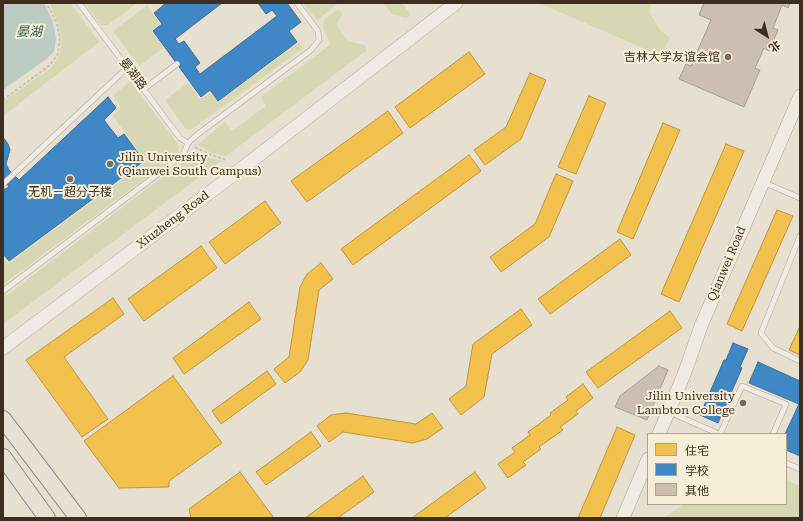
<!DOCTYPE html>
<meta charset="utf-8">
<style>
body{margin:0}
#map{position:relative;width:803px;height:521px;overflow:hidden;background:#e7e0d1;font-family:"Roboto Serif","Noto Sans SC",serif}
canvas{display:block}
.frame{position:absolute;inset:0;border:4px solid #3d2e20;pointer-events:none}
.legend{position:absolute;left:647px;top:433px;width:140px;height:72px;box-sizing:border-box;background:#f7eed8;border:1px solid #ada18e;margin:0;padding:5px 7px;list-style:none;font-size:12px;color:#3d2e20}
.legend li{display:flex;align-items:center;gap:8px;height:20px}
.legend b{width:20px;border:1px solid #ada18e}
.north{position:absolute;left:747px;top:16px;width:40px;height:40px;-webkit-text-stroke:3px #f7eed8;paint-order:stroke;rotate:144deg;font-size:11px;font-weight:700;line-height:16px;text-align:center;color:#3d2e20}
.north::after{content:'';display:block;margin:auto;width:14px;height:18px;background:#3d2e20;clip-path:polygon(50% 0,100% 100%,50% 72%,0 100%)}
</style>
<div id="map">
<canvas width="803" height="521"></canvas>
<div class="frame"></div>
<ul class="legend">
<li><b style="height:11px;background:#f2c14e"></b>住宅</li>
<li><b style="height:11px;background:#3f88c5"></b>学校</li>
<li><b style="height:11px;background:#cbbfb2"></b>其他</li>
</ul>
<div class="north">北</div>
</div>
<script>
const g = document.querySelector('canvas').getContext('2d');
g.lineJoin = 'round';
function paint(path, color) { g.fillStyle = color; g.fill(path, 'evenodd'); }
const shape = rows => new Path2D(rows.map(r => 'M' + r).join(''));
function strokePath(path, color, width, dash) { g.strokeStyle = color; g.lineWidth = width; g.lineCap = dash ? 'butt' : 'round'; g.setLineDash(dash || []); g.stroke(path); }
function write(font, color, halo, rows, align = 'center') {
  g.font = font + ' "Roboto Serif","Noto Sans SC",serif'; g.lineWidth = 4; g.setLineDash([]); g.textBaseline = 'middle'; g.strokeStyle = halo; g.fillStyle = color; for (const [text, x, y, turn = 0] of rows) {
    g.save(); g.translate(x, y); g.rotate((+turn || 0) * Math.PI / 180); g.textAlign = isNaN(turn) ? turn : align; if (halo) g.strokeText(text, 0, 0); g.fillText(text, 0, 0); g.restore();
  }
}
const green = shape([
 [49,3,70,3,99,42,3,116,3,102,52,67,60,55,62,37,57,20],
 [84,3,137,3,108,25,101,25],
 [303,3,339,3,317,20],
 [384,3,402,3,411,15,406,18,392,14],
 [539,3,651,3,650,13,660,30,670,38,661,56],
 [147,6,160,24,151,31,163,46,162,49,139,66,113,31],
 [338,9,343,15,340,18,337,24,339,29,343,35,348,41,364,45,367,50,226,156,212,153,198,145,210,134,225,122,232,131,266,106,261,97,322,51,330,44,323,26,324,20],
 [299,42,303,48,192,129,186,129,165,100,188,83,200,99,210,93,218,102],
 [130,81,178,144,179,153,5,283,3,283,3,258,8,264,146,162,113,116,121,107,113,96],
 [196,150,211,158,222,160,3,324,3,298,193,154],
 [786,480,800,486,800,518,664,518,684,504,786,504]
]);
const water = shape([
 [3,3,44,3,53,22,56,39,54,51,49,57,3,90]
]);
const homes = shape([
 [469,52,485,74,410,128,395,107,469,52],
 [530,73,546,80,521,139,485,165,474,150,506,127,530,73],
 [589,96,606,103,576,174,558,167,589,96],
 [388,111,403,133,307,202,291,181,388,111],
 [663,123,680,130,633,239,617,232,663,123],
 [726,144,744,151,679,302,661,294,726,144],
 [469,155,481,171,353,265,341,249,469,155],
 [556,174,573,181,549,237,501,272,490,257,535,224,556,174],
 [265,201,281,223,225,264,209,242,265,201],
 [777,210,793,216,742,331,727,324,777,210],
 [620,239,631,255,550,314,538,299,620,239],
 [201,246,217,268,144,321,128,299,201,246],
 [321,263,333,279,319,290,308,360,300,372,285,383,274,369,289,357,300,287,307,274,321,263],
 [113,298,124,314,64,357,108,419,82,437,26,360,113,298],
 [249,302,261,319,184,374,173,358,249,302],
 [521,309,532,325,492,354,484,397,461,415,449,399,466,386,473,344,521,309],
 [670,311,682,328,598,388,586,372,670,311],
 [800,326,800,355,789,350,800,326],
 [267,371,276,384,221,424,212,411,267,371],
 [173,376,222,443,169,481,169,487,119,488,84,441,173,376],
 [583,384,593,398,576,411,578,414,560,427,563,430,539,447,541,449,523,462,526,465,508,478,498,464,515,452,512,448,530,435,528,432,551,415,550,413,568,400,566,397,583,384],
 [346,413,416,424,432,413,443,428,427,439,413,443,343,432,329,442,317,426,331,415,346,413],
 [617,427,635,435,600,518,578,518,617,427],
 [311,432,321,446,266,485,256,472,311,432],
 [240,472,274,518,191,518,189,509,240,472],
 [475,472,486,488,445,518,412,518,475,472],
 [363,476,374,492,338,518,305,518,363,476]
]);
const schools = shape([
 [166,3,222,3,175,39,179,44,184,41,200,63,195,67,200,74,277,16,272,10,266,14,258,3,287,3,301,22,289,31,297,42,218,101,210,90,201,97,153,31,162,24,154,13,166,3],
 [108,97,116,108,104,120,118,138,124,134,144,161,9,261,3,254,3,190,9,187,3,178,3,137,8,144,10,150,6,164,9,170,19,180,108,97],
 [733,343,748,349,740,367,742,368,718,423,700,415,724,360,726,360,733,343],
 [758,362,800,381,800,456,786,450,785,434,799,404,749,383,758,362]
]);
const building = shape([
 [704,3,790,3,788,8,782,5,773,28,778,30,769,51,764,48,755,68,760,70,744,107,679,79,686,64,691,66,711,20,699,15,704,3],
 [659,366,668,370,647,420,615,407,620,396,659,366]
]);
const path = shape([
 [3,100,50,65,58,54,60,37,56,21,46,3],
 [195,147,211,155,227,160]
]);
const service = shape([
 [79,3,180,138,188,143],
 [144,89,177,64],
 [763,182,800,198],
 [3,184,128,67],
 [800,236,761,333,773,348,800,361],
 [3,291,183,155,188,143,198,134,311,50,319,40,318,31,297,3],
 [669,412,719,434],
 [720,434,742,386,786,404,773,434],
 [786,463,800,469]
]);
const tertiary = shape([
 [3,348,237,172,456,3],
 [659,434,685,372,701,326,800,96],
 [623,518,648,459]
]);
const primary = shape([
 [3,419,78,518],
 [3,457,47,518]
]);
const markers = [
 [728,57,4,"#786c5e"],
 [110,164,4,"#786c5e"],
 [70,179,4,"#786c5e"],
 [743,403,4,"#786c5e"]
];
const poiNames = [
 ["吉林大学友谊会馆",720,57],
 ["Jilin University",118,157,"left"],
 ["(Qianwei South Campus)",118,171,"left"],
 ["无机－超分子楼",70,192,"center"],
 ["Jilin University",735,396],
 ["Lambton College",735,410]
];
const streetNames = [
 ["晏湖路",133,74,53],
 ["Xiuzheng Road",173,220,-37],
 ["Qianwei Road",727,264,-67]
];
const waterNames = [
 ["晏湖",29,32]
];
paint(green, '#d6d7b3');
paint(water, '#bcccc2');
paint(homes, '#f2c14e');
strokePath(homes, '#bc9540', 1);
paint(schools, '#3f88c5');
strokePath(schools, '#3e6d94', 1);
paint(building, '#cbbfb2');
strokePath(building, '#a89c90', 1);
strokePath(service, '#ada599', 6);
strokePath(tertiary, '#ada599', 14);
strokePath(primary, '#928b80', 18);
strokePath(path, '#c8c2b9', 2, [3, 2]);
strokePath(service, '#efebe3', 5);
strokePath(tertiary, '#efebe3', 13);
strokePath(primary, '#e6e1d4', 16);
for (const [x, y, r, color] of markers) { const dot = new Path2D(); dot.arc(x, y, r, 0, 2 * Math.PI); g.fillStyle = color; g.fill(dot); strokePath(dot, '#f7eed8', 1.5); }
write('12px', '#3d2e20', '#f7eed8', poiNames, 'right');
write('12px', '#3d2e20', '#f7eed8', streetNames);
write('italic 13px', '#2f5d5a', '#f7eed8', waterNames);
</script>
